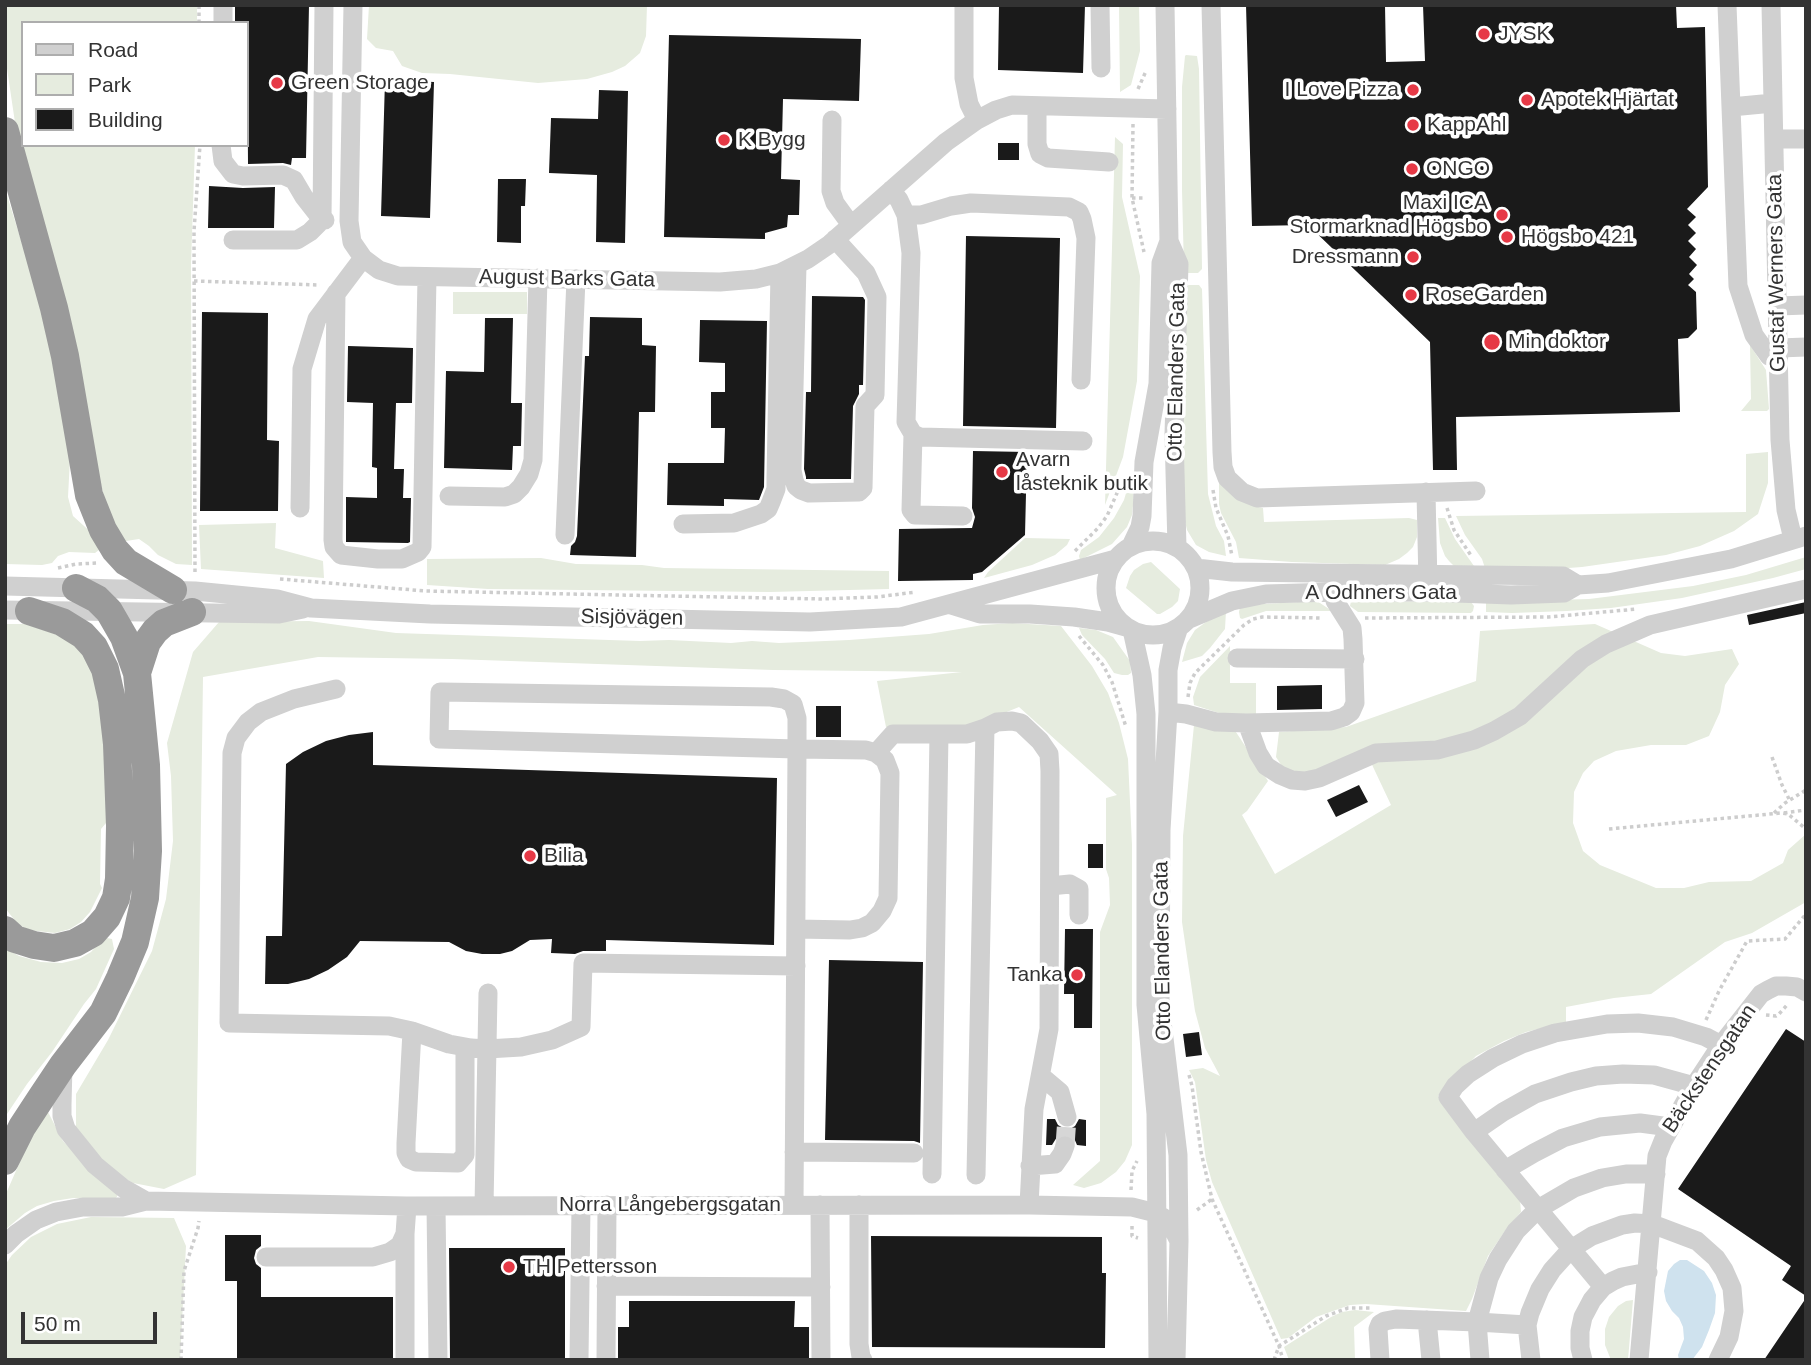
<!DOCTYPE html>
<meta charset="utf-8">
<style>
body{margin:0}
#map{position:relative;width:1811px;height:1365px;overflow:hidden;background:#fff;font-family:Helvetica,sans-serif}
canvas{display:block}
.frame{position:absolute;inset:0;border:7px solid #333;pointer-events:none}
.legend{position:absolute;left:21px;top:21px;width:228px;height:126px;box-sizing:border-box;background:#fff;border:2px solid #adadad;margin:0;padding:9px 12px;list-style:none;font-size:21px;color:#333}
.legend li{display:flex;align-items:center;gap:14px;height:35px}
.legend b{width:35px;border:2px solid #adadad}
.scale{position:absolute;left:21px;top:1312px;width:136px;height:32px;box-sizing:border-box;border:4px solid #333;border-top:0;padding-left:9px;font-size:21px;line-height:24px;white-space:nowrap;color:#333;-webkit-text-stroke:5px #fff;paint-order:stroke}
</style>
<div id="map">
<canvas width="1811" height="1365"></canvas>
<div class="frame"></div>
<ul class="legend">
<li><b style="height:9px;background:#d0d0d0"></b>Road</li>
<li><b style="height:19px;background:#e6ecdf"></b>Park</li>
<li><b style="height:19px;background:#1a1a1a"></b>Building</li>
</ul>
<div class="scale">50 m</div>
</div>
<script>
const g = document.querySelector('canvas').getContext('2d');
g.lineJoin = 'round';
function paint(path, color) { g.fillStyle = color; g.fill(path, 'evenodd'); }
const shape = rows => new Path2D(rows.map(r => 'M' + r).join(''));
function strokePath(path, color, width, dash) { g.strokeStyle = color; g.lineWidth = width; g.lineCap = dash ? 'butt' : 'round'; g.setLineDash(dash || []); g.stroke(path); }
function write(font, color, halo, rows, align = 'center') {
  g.font = font + ' Helvetica,sans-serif'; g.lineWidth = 7; g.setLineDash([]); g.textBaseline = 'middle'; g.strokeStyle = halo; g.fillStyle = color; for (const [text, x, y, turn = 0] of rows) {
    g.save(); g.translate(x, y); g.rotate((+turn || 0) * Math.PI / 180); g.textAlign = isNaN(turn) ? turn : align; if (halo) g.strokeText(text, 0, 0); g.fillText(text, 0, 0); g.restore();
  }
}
const green = shape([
 [5,5,197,5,197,23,23,23,23,145,195,145,191,265,192,565,176,564,158,555,149,546,139,539,126,541,119,546,114,537,21,163,5,55],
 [369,5,647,5,646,36,640,53,625,66,612,72,587,79,538,83,450,74,422,73,402,66,393,51,376,48,367,39],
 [1119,5,1139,5,1140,51,1131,85,1120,92],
 [1186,55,1197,56,1199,69,1202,269,1198,273,1185,273,1184,270,1182,190,1182,87,1185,56],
 [1115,137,1123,144,1122,197,1140,276,1137,381,1123,457,1105,505],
 [5,189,36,288,64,399,70,459,68,497,73,516,94,535,99,550,95,553,69,552,58,556,52,563,42,565,5,564],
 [1189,285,1199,285,1202,289,1208,494,1216,526,1224,541,1226,556,1209,552,1196,545,1187,530,1182,509,1185,286],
 [453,292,527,292,527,314,453,314],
 [1750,345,1766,370,1769,409,1767,411,1741,411,1751,399],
 [1768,452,1768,483,1758,514,1734,531,1700,546,1666,555,1582,567,1541,570,1485,568,1482,559,1465,535,1456,516,1746,512,1746,454],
 [1131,476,1134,476,1133,505,1132,515,1127,527,1112,544,1080,560,1079,556,1081,550,1099,537,1114,518,1124,500],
 [1219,481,1254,506,1263,508,1264,522,1409,518,1417,520,1417,537,1413,547,1407,553,1399,559,1385,565,1292,562,1239,558,1236,542,1221,513,1219,504],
 [1438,518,1445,518,1455,539,1474,566,1454,566,1449,561,1445,556,1440,543],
 [276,523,275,548,323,561,324,578,201,569,199,525],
 [1025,538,1070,539,1067,545,1055,555,1032,565,984,578,988,572],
 [1806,557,1806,569,1773,578,1682,598,1611,608,1567,611,1512,613,1486,612,1486,602,1589,599,1693,586,1746,575],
 [541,558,576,564,642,565,664,568,889,571,889,589,770,592,488,589,427,585,427,559],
 [1151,562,1180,589,1178,601,1172,607,1160,614,1157,614,1126,588,1130,576,1134,570,1143,564],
 [1317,601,1332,611,1266,611,1242,619,1240,618,1239,612,1240,607,1246,605],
 [1351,601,1471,602,1474,606,1473,611,1471,613,1358,612,1350,606],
 [1226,611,1225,629,1210,648,1202,656,1182,662,1187,643,1195,630,1206,622],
 [309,621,396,633,640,641,669,640,731,643,752,641,779,643,849,640,929,634,983,625,1012,623,1061,626,1092,666,1108,693,1119,723,1128,759,1132,845,1132,1145,1125,1161,1116,1172,1101,1183,1084,1188,1073,1185,1100,1161,1100,932,1110,905,1109,878,1106,869,1106,798,1117,795,1019,707,967,728,886,727,877,681,962,672,773,670,452,659,318,657,203,677,196,1175,164,1189,133,1183,110,1170,76,1127,76,1094,108,1040,152,951,166,899,173,841,171,776,167,743,193,652,219,622],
 [5,624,32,624,49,627,83,648,93,671,106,743,106,823,101,829,100,884,102,888,90,912,81,922,70,929,55,933,28,930,17,923,5,908],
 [1595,624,1661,653,1685,656,1732,649,1739,664,1725,685,1720,712,1709,736,1686,745,1651,745,1616,751,1594,761,1583,773,1574,792,1573,823,1583,851,1600,865,1656,888,1684,888,1709,882,1751,881,1783,863,1788,850,1806,834,1806,902,1752,933,1725,942,1651,994,1614,998,1566,1007,1566,1022,1526,1032,1504,1041,1476,1056,1438,1096,1480,1152,1520,1200,1521,1212,1507,1228,1488,1256,1472,1299,1466,1311,1366,1304,1350,1305,1316,1317,1288,1338,1281,1339,1212,1182,1206,1160,1195,1082,1189,1070,1203,1068,1220,1076,1205,1048,1195,1011,1182,922,1183,836,1194,725,1234,729,1268,781,1247,811,1242,815,1275,874,1391,805,1366,752,1310,776,1285,771,1276,757,1279,732,1346,727,1476,681,1480,631],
 [1079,628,1096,630,1113,637,1130,661,1131,673,1128,675,1122,675,1114,673,1105,659,1082,635],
 [1230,646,1230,683,1256,683,1256,714,1222,714,1194,705,1193,697,1200,677],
 [107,938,112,939,114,949,96,989,84,1004,52,1052,27,1084,5,1117,5,948,19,956,41,962,62,963,79,959,91,952,100,942],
 [48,1112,63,1141,117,1195,117,1197,114,1199,73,1198,54,1201,37,1206,25,1213,5,1230,5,1196,22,1157,32,1135],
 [91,1217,174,1218,186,1246,180,1360,5,1360,5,1265,12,1255,31,1237,57,1224],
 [1633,1300,1628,1360,1611,1360,1605,1345,1605,1329,1609,1317,1618,1306,1626,1301],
 [1355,1310,1374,1312,1354,1327,1355,1360,1289,1360,1284,1347,1331,1317,1342,1312]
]);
const water = shape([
 [1680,1260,1687,1260,1704,1271,1712,1283,1716,1295,1715,1313,1709,1330,1702,1347,1692,1360,1679,1360,1678,1355,1684,1339,1683,1327,1679,1318,1672,1311,1666,1301,1664,1291,1668,1271,1674,1264]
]);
const building = shape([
 [235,5,309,5,306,158,292,158,291,165,283,163,248,164,247,23,235,23],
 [999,5,1085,5,1083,73,998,70],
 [1246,5,1385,5,1386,62,1425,61,1423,5,1676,5,1677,28,1705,27,1708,187,1687,209,1696,217,1688,225,1696,233,1688,241,1696,249,1689,257,1697,265,1689,274,1694,279,1688,285,1696,292,1697,329,1688,338,1678,339,1680,412,1456,417,1457,470,1433,470,1430,342,1308,225,1252,226],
 [669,35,861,39,859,101,783,99,781,179,800,180,799,215,788,215,787,227,765,233,765,239,664,237],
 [385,80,434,82,430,218,381,216],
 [599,90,628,91,625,243,596,242,597,175,549,173,551,118,598,119],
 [998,143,1019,143,1019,160,998,160],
 [498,179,526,179,525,206,521,206,521,243,497,242],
 [209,186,243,188,275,187,274,228,208,228],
 [966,236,1060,238,1056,428,963,426],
 [812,296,863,297,865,300,863,385,859,385,859,394,853,406,851,479,806,479,806,477,804,469,806,392,811,392],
 [202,312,268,313,267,440,279,441,278,511,200,511],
 [590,317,642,318,642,345,656,346,655,412,639,412,636,557,570,555,571,546,575,542,577,536,585,356,589,356],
 [485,318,513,318,511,403,522,403,521,446,513,446,512,470,444,468,446,371,484,372],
 [700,320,767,321,764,487,759,500,724,499,724,506,667,505,668,463,724,463,725,428,711,428,711,392,725,392,725,363,699,362],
 [348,346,413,348,412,403,396,403,394,469,404,469,403,498,411,498,410,542,408,543,346,542,346,497,377,498,377,468,372,467,373,403,347,402],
 [973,451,1027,452,1025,535,982,572,973,574,973,580,898,581,899,529,972,528,975,517,972,508],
 [1806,602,1806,613,1749,625,1747,615],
 [1322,685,1322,709,1277,710,1277,686],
 [816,706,841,706,841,737,816,737],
 [373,732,373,765,777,778,774,945,606,940,606,951,583,951,575,954,551,953,552,939,530,940,512,951,500,954,482,954,466,951,449,942,360,941,347,957,328,970,309,979,288,984,265,984,266,936,282,936,286,764,303,752,326,741,349,735],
 [1359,785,1368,802,1336,817,1327,800],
 [1088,844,1103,844,1103,868,1088,868],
 [1065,929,1093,929,1092,1028,1074,1028,1074,994,1064,994],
 [829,960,923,962,920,1143,914,1141,825,1140],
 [1786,1029,1806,1042,1806,1296,1782,1280,1791,1266,1678,1189],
 [1199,1032,1202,1055,1186,1057,1183,1034],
 [1047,1119,1055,1119,1058,1125,1065,1129,1070,1129,1075,1126,1079,1119,1086,1120,1086,1146,1077,1145,1074,1138,1069,1134,1064,1134,1057,1137,1052,1145,1046,1145],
 [225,1235,261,1235,261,1246,256,1250,254,1258,256,1264,261,1268,261,1297,393,1297,393,1360,237,1360,237,1281,225,1281],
 [871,1236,1102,1237,1102,1273,1106,1273,1105,1348,872,1347],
 [449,1248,565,1248,565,1360,450,1360],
 [1806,1298,1806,1360,1764,1360],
 [629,1301,795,1301,794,1327,809,1327,809,1360,618,1360,618,1327,629,1327]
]);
const minorTunnel = shape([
 [1065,1146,1067,1117]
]);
const path = shape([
 [199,23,199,5],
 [1138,89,1146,71],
 [1133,124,1132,198,1144,252],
 [1132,198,1146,198],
 [194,281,320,285],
 [1213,490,1216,508,1228,536,1232,556],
 [1447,508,1454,530,1472,557],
 [1075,551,1098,528,1107,516,1124,477],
 [58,568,76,564,98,563],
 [195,572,194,231,200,145],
 [280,579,426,591,569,594,822,599,877,597,916,592],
 [1365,618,1549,617,1637,609],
 [1079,636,1103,665,1112,682,1126,727],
 [1188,697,1190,683,1195,673,1244,625,1253,619,1262,617,1323,618],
 [1772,757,1782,785,1789,799],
 [1774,813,1785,803,1806,790],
 [1784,813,1806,810],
 [1609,829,1781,813,1788,814,1806,829],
 [1766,1015,1776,1016,1779,1014,1788,1004],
 [1706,1020,1719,991,1747,941,1785,939,1806,914],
 [1189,1075,1192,1086,1201,1152,1212,1199,1279,1346,1283,1360],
 [1131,1190,1132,1171,1137,1161],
 [1197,1210,1212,1199],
 [1132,1226,1132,1236,1138,1238],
 [181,1360,184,1271,198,1228,199,1221],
 [1274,1360,1279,1346,1326,1316,1348,1308,1372,1308]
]);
const minor = shape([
 [353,5,349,221,352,242,363,258,379,270,398,276,720,282,756,279,780,273,808,259,830,244,946,142,977,120,996,110,1012,105,1167,109],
 [964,5,964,78,969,104,977,120],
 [1100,5,1101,68],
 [1211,5,1222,452,1223,467,1227,478,1242,492,1257,498,1476,491],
 [1727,5,1738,286,1754,335,1769,356,1779,356],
 [1771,5,1780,440,1786,510,1793,539],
 [223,23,223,5],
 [1037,106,1037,144,1040,154,1048,158,1109,162],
 [1731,107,1773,103],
 [832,120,831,191,835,203,851,225],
 [1774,139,1806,139],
 [221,145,223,161,233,174,243,176,283,175,294,180,304,197,322,220,325,220],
 [891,190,899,200,906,215,911,253,906,422,913,434,920,437,1083,441],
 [906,215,921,215,951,206,971,203,1069,207,1079,212,1082,219,1086,238,1081,380],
 [233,240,297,240,310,232,322,220,324,5],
 [1169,241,1179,264,1174,434,1177,547],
 [797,265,792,470,794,480,796,486,801,490,809,493,859,492,863,488,865,406,875,395,877,297,866,273,835,239],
 [336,293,333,540,334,547,341,555,378,559,402,559,418,552,422,547,427,277],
 [1778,306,1806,305],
 [1779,348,1806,347],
 [913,434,911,510,915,515,963,516],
 [1426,492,1428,585],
 [449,496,505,497,514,494,521,487,529,474,533,460,538,278],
 [300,508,302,369,317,319,363,258],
 [683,524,734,523,761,514,768,509,771,502,776,489,776,477,780,273],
 [565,535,576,279],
 '1106 588a47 47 0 1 1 94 0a47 47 0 1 1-94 0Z',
 [1131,546,1140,527,1142,516,1144,462,1158,384,1161,263,1169,241,1165,5],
 [1196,568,1232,572,1563,576,1578,585],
 [5,586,195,591,277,599,311,608,430,614,810,622,901,617,1116,559],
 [951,605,980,614,1030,614,1074,617,1108,622,1126,627],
 [5,610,279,614,303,609],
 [1187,620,1232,601,1266,594,1334,592,1428,592,1511,595,1564,593,1578,585,1608,583,1731,559,1806,536],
 [1132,630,1142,675,1146,714,1146,1005,1156,1114,1158,1360],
 [1237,658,1355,659],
 [336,689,294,699,261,712,248,722,236,738,232,753,229,1023,389,1026,412,1031,449,1044,471,1048,487,1049,521,1047,552,1040,581,1027,583,963,796,966],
 [1168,712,1186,714,1216,722,1247,723,1331,721,1344,717,1351,712,1355,703,1353,639,1352,628,1335,601,1334,592],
 [1247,723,1258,753,1266,766,1280,775,1292,780,1305,781,1319,778,1376,753,1437,750,1474,740,1494,731,1520,716,1582,659,1606,644,1650,625,1806,589],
 [876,753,893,734,967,734,985,728,997,722,1012,721,1021,723,1040,741,1049,754,1050,771,1049,1029,1034,1109,1029,1205],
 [1050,886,1070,884,1079,889,1079,915],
 [412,1031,406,1143,406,1153,409,1159,416,1162,458,1163,465,1155,465,1047],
 [63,1065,62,1105,62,1116,66,1129,95,1165,123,1188,146,1201],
 [1041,1076,1060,1092,1067,1117],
 [1474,1132,1503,1112,1535,1094,1571,1082,1596,1076,1623,1074,1654,1075,1694,1086],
 [794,1152,914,1153],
 [1030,1166,1055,1164,1062,1154,1065,1146],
 [1505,1170,1534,1153,1563,1138,1600,1127,1640,1123,1670,1127],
 [932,1174,939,734],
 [976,1175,985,728],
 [794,1205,797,749,439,739,440,692,771,697,784,699,793,704,797,718,797,749,866,750,876,753,885,760,890,773,888,898,882,911,872,923,862,928,850,930,797,929],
 [820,1205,821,1360],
 [859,1205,859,1344,861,1357,863,1360],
 [436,1206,438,1360],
 [484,1206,488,993],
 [405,1234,405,1360],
 [5,1245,16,1234,36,1220,56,1212,83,1207,122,1207,146,1201,407,1206,1029,1205,1132,1207,1156,1213,1169,1221,1179,1241],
 [266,1257,373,1257,390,1252,400,1245,405,1234,407,1206],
 [606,1286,821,1287],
 [1603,1287,1538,1209,1574,1188,1602,1178,1626,1174,1656,1174],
 [1427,1320,1431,1360],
 [579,1360,581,1205],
 [606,1360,607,1205],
 [1176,1360,1179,1241,1178,1155,1160,1005,1161,830,1168,712,1168,670,1172,648,1179,627],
 [1380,1360,1378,1329,1380,1324,1385,1321,1396,1319,1477,1322,1489,1278,1498,1259,1516,1231,1538,1209,1474,1132,1448,1097,1455,1086,1468,1074,1493,1058,1522,1044,1555,1033,1607,1024,1638,1023,1673,1027,1706,1037,1721,1045],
 [1480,1360,1477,1322,1527,1325],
 [1531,1360,1527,1325,1530,1313,1540,1289,1552,1270,1571,1249,1592,1236,1622,1225,1635,1223,1652,1224,1697,1241,1716,1258,1724,1270,1732,1288,1734,1311,1729,1337,1718,1360],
 [1583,1360,1580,1348,1580,1331,1583,1317,1592,1300,1603,1287,1613,1281,1622,1277,1648,1272],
 [1639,1360,1657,1156,1663,1141,1694,1086,1721,1045,1761,994,1768,990,1776,986,1786,986,1797,987,1806,992]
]);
const highway = shape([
 [5,131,54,308,65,356,89,495,103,530,115,550,126,562,173,590],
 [137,673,147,642,155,631,164,623,192,612],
 [5,930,15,939,34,945,54,948,75,943,93,933,107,917,116,898,119,879,120,826,117,744,112,700,105,669,94,647,83,635,62,622,29,611],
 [5,1161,22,1127,41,1098,63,1065,103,1013,120,978,135,942,145,898,148,851,146,765,137,673,124,637,109,611,97,599,76,588]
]);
const markers = [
 [1484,34,7,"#e63946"],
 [277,83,7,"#e63946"],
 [1413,90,7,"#e63946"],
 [1527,100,7,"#e63946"],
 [1413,125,7,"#e63946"],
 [724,140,7,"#e63946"],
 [1412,169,7,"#e63946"],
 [1502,215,7,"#e63946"],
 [1507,237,7,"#e63946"],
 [1413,257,7,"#e63946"],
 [1411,295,7,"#e63946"],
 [1492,342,9,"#e63946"],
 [1002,472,7,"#e63946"],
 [530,856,7,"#e63946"],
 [1077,975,7,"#e63946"],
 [509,1267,7,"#e63946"]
];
const poiNames = [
 ["JYSK",1498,34],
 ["Green Storage",291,83],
 ["I Love Pizza",1399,90,"right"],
 ["Apotek Hjärtat",1541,100],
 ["KappAhl",1427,125],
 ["K Bygg",738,140],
 ["ONGO",1426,169],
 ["Maxi ICA",1488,203,"right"],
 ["Stormarknad Högsbo",1488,227,"right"],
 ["Högsbo 421",1521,237],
 ["Dressmann",1399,257,"right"],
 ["RoseGarden",1425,295],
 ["Min doktor",1508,342],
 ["Avarn",1016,460],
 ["låsteknik butik",1016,484],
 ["Bilia",544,856],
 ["Tanka",1063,975,"right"],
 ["TH Pettersson",523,1267]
];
const streetNames = [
 ["Gustaf Werners Gata",1777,273,-91],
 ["August Barks Gata",567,279,1],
 ["Otto Elanders Gata",1177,372,-89],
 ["A Odhners Gata",1381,593],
 ["Sisjövägen",632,618,1],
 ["Otto Elanders Gata",1163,951,-91],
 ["Bäckstensgatan",1710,1069,-56],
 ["Norra Långebergsgatan",670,1205]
];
paint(green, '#e6ecdf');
paint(water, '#cfe2ee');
paint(building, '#1a1a1a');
strokePath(minorTunnel, '#d6d6d6', 19, [19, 10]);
strokePath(path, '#cdcdcd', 3.5, [3.5, 3.5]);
strokePath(minor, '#d0d0d0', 19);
strokePath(highway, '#9a9a9a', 28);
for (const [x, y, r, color] of markers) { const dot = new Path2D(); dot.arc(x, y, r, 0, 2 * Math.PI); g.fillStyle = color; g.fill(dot); strokePath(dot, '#fff', 2.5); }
write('21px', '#333', '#fff', poiNames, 'left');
write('21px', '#333', '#fff', streetNames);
</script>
